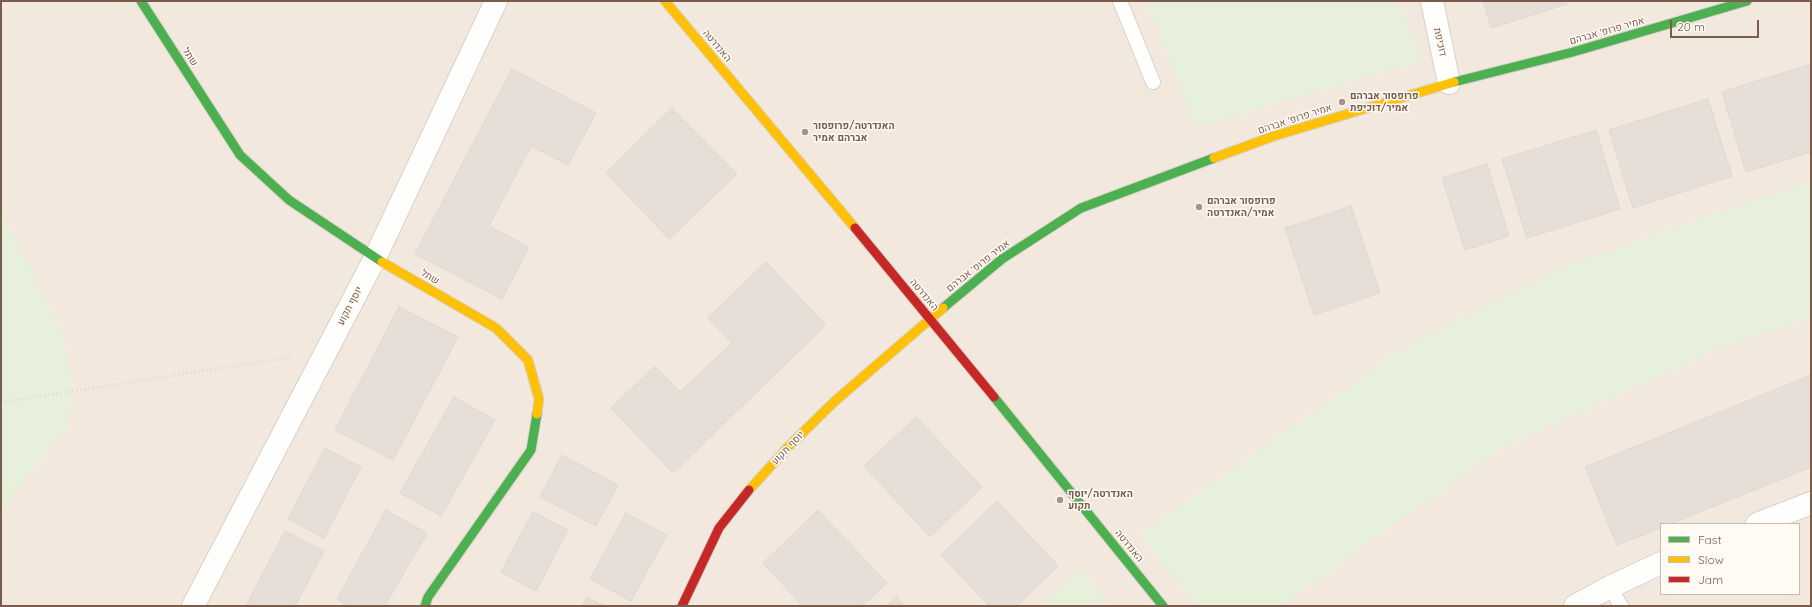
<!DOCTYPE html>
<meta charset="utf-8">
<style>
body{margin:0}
#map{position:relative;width:1812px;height:607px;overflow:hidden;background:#f9f5f0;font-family:Quicksand,sans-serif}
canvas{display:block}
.frame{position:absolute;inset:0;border:2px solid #7a5c4d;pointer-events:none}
.legend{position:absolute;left:1660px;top:523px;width:140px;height:72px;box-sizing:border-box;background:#fffaf3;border:1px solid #cabbb1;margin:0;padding:5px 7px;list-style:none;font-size:12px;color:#7a5c4d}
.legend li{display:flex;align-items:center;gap:8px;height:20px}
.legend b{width:20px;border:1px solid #cabbb1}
.scale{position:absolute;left:1670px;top:20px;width:89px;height:18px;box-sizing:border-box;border:2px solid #7a5c4d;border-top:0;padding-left:5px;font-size:12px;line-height:14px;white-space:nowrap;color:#7a5c4d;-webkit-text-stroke:3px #fffaf3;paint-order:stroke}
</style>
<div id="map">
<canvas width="1812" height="607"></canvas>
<div class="frame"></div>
<ul class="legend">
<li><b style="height:5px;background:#4caf50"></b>Fast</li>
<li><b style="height:5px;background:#ffc107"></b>Slow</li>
<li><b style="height:5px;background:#c62828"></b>Jam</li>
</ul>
<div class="scale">20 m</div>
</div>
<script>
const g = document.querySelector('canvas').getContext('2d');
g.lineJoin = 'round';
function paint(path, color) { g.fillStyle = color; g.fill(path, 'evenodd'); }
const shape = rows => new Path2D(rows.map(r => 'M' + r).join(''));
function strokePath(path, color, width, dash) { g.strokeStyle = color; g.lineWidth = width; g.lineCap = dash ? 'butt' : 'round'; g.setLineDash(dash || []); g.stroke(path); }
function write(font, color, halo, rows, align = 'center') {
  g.font = font + ' Quicksand,Heebo,sans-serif'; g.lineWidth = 3; g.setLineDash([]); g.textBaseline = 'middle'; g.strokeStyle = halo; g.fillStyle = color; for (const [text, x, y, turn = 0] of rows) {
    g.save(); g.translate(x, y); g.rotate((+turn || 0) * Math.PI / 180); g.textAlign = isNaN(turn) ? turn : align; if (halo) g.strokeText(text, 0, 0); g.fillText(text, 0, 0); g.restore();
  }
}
const residential = shape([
 [1,1,1811,1,1811,606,1,606],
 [1661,524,1799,524,1799,594,1661,594]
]);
const green = shape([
 [1146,1,1397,1,1423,60,1196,127],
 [1811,182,1811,317,1718,349,1500,449,1280,606,1198,606,1140,535,1401,350,1570,265,1752,201],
 [1,212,29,263,63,337,73,387,68,425,13,495,1,517],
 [1082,567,1108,606,1041,606]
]);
const building = shape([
 [1483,1,1566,1,1567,4,1491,28,1483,1],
 [1811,64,1811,152,1746,172,1722,92,1811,64],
 [512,69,596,113,568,165,531,146,489,226,529,247,502,299,415,254,512,69],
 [1708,99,1732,176,1633,208,1609,130,1708,99],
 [672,108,737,174,669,239,606,173,672,108],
 [1596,130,1620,209,1527,238,1502,159,1596,130],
 [1487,164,1509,236,1465,250,1442,178,1487,164],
 [1351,206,1380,293,1314,315,1285,228,1351,206],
 [766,262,826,325,673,473,611,408,655,366,680,392,732,343,708,318,766,262],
 [399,307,458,337,393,460,335,430,399,307],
 [1811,375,1811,467,1670,524,1661,524,1661,528,1617,545,1585,467,1811,375],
 [454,397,495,420,441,516,400,493,454,397],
 [916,417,982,487,930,537,864,466,916,417],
 [325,448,361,467,324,538,288,519,325,448],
 [562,455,618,485,596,526,540,497,562,455],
 [997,501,1058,566,1017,606,989,606,941,555,997,501],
 [386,510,427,533,385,606,348,606,337,599,386,510],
 [818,510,887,583,862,606,803,606,763,563,818,510],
 [533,512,568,530,536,591,501,572,533,512],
 [626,513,667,535,631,601,590,579,626,513],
 [285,531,324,551,295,606,246,606,285,531],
 [896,596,905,606,886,606,896,596],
 [587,597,604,606,582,606,587,597]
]);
const path = shape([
 [1,402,293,357]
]);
const lane = shape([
 [1120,1,1153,82],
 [1610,587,1621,606]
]);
const street = shape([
 [1432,1,1449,83],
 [1757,524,1811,503],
 [193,606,375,258,496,1],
 [1575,606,1610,587,1661,563]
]);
const fast = shape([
 [141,1,240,155,289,200,382,262],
 [1454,82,1573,52,1747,1],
 [943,308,1002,259,1081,208,1214,158],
 [994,397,1163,606],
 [425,606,428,597,531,450,537,414]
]);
const slow = shape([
 [665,1,855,228],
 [1214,158,1274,136,1454,82],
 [382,262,496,328,528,360,539,399,537,414],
 [749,490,789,446,835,401,943,308]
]);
const jam = shape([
 [855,228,994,397],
 [682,606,719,528,749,490]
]);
const markers = [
 [1342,102,4,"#a69286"],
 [805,132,4,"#a69286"],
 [1199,207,4,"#a69286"],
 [1060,500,4,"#a69286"]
];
const streetNames = [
 ["אמיר פרופ' אברהם",1607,31,-16],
 ["דוכיפת",1440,42,78],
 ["האנדרטה",717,46,50],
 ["שתל",190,57,57],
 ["אמיר פרופ' אברהם",1295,119,-18],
 ["אמיר פרופ' אברהם",978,266,-38],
 ["שתל",430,277,30],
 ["האנדרטה",924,295,50],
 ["יוסף תקוע",350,306,-62],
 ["יוסף תקוע",788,448,-46],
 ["האנדרטה",1129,546,51]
];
const poiNames = [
 ["פרופסור אברהם",1350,96],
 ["אמיר/דוכיפת",1350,108],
 ["האנדרטה/פרופסור",813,126],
 ["אברהם אמיר",813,138],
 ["פרופסור אברהם",1207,201],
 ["אמיר/האנדרטה",1207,213],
 ["האנדרטה/יוסף",1068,494],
 ["תקוע",1068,506]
];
paint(residential, '#f2e8de');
paint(green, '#e7f0db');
paint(building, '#e6ded7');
strokePath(building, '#e2d8d2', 1);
strokePath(lane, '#d7d1cb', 16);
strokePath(street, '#d7d1cb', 24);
strokePath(fast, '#d9d2cb', 11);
strokePath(slow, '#d9d2cb', 11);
strokePath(jam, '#d9d2cb', 11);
strokePath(path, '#dcd5d0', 2.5, [1, 3]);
strokePath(lane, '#fefefd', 14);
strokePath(street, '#fefefd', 22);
strokePath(fast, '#4caf50', 9);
strokePath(slow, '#ffc107', 9);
strokePath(jam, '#c62828', 9);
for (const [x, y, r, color] of markers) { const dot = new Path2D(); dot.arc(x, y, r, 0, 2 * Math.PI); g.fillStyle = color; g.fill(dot); strokePath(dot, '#fffaf3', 1.5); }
write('10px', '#7a5c4d', '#fffaf3', streetNames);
write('bold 10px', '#7a5c4d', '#fffaf3', poiNames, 'left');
</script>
